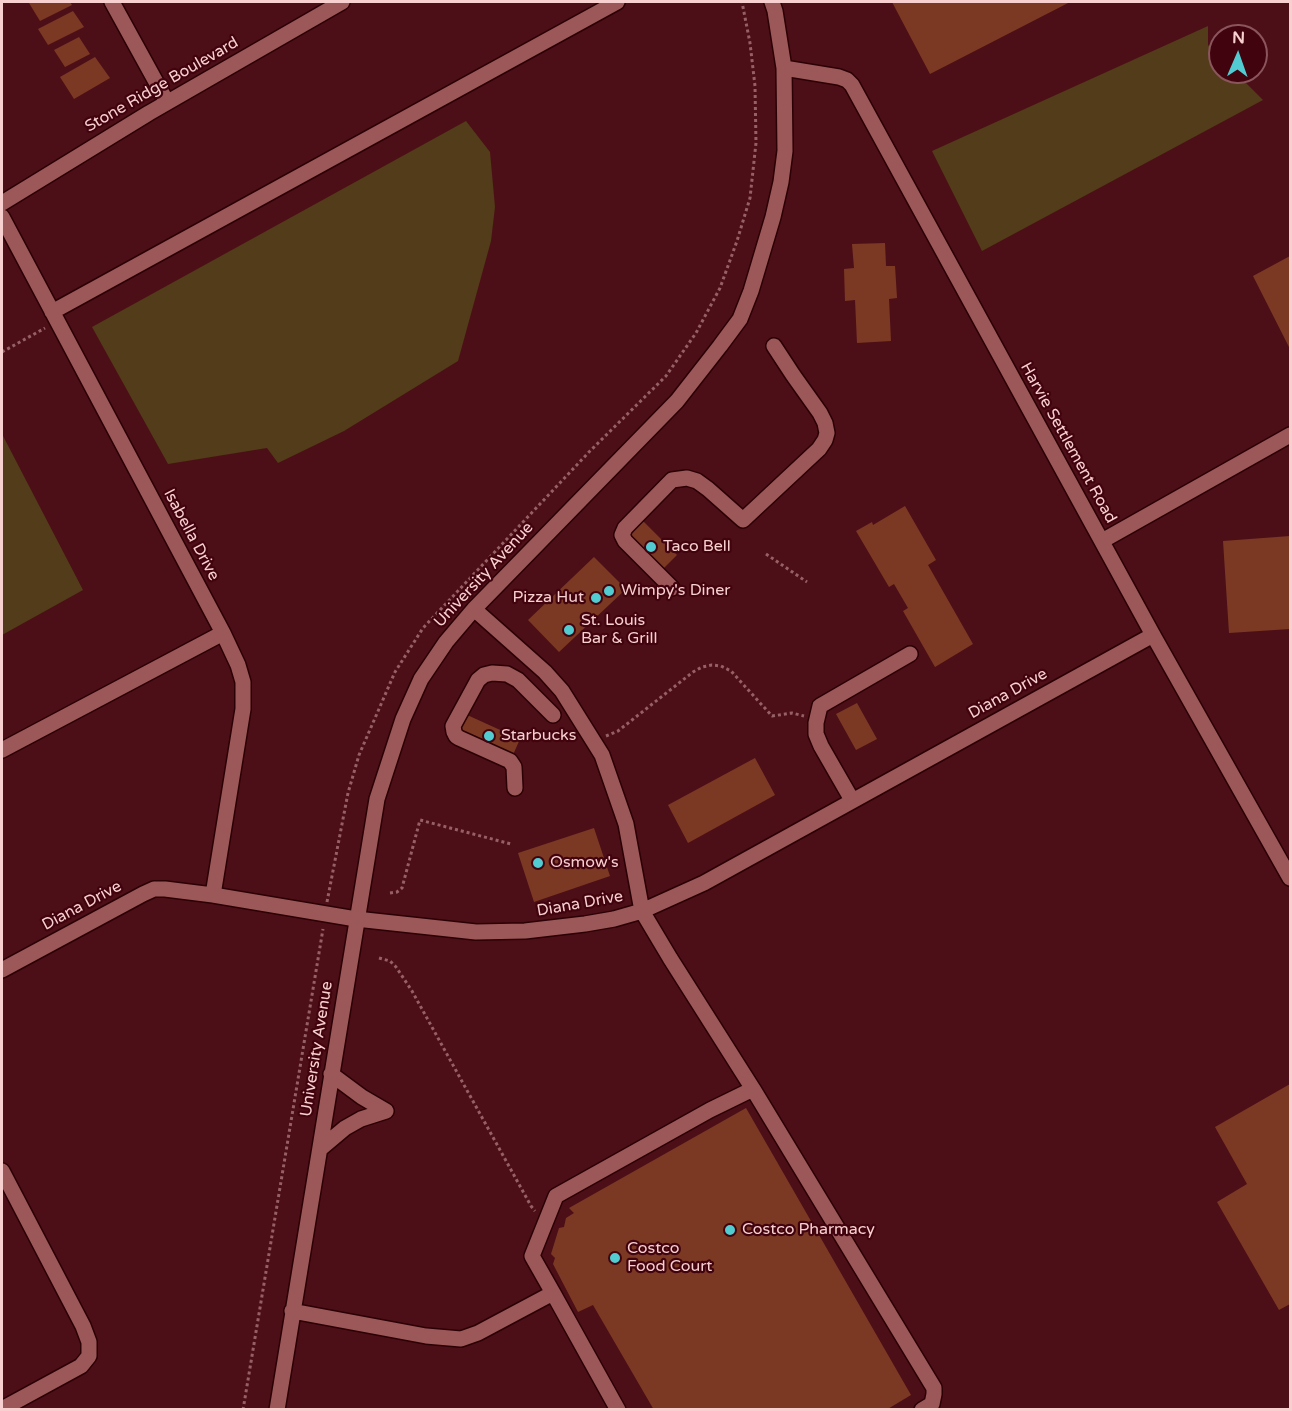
<!DOCTYPE html>
<style>
body{margin:0}
#map{position:relative;width:1292px;height:1411px;overflow:hidden;background:#4d0f17;font-family:"Varela Round",sans-serif}
canvas{display:block}
.frame{position:absolute;inset:0;border:3px solid #f8d0d0;pointer-events:none}
.north{position:absolute;left:1208px;top:24px;width:60px;height:60px;box-sizing:border-box;background:#41030e;border:2px solid #8a555c;border-radius:50%;rotate:2deg;font-size:16px;font-weight:700;line-height:24px;text-align:center;color:#f8d0d0}
.north::after{content:'';display:block;margin:auto;width:21px;height:27px;background:#52ccd1;clip-path:polygon(50% 0,100% 100%,50% 72%,0 100%)}
</style>
<div id="map">
<canvas width="1292" height="1411"></canvas>
<div class="frame"></div>
<div class="north">N</div>
</div>
<script>
const g = document.querySelector('canvas').getContext('2d');
g.lineJoin = 'round';
function paint(path, color) { g.fillStyle = color; g.fill(path, 'evenodd'); }
const shape = rows => new Path2D(rows.map(r => 'M' + r).join(''));
function strokePath(path, color, width, dash) { g.strokeStyle = color; g.lineWidth = width; g.lineCap = dash ? 'butt' : 'round'; g.setLineDash(dash || []); g.stroke(path); }
function write(font, color, halo, rows, align = 'center') {
  g.font = font + ' "Varela Round",sans-serif'; g.lineWidth = 4.5; g.setLineDash([]); g.textBaseline = 'middle'; g.strokeStyle = halo; g.fillStyle = color; for (const [text, x, y, turn = 0] of rows) {
    g.save(); g.translate(x, y); g.rotate((+turn || 0) * Math.PI / 180); g.textAlign = isNaN(turn) ? turn : align; if (halo) g.strokeText(text, 0, 0); g.fillText(text, 0, 0); g.restore();
  }
}
const green = shape([
 [1208,26,1208,45,1220,57,1220,72,1235,72,1263,100,982,251,932,151],
 [466,121,490,152,495,207,491,241,458,361,344,431,278,463,267,448,168,464,92,327],
 [2,434,83,590,2,635]
]);
const building = shape([
 [31,2,70,2,72,5,40,21,29,3],
 [892,2,1070,2,930,74],
 [73,11,84,27,48,45,38,29],
 [79,37,90,54,65,67,54,50],
 [95,57,110,78,74,99,60,77],
 [885,243,886,266,895,266,897,298,889,299,891,341,857,343,855,300,845,301,844,269,854,268,852,244],
 [1290,256,1290,349,1253,276],
 [905,506,936,560,928,565,973,644,935,667,903,611,908,608,894,584,889,587,856,531,872,522,873,525],
 [642,520,677,555,659,573,624,538],
 [1290,536,1290,629,1229,633,1223,541],
 [594,557,626,589,559,652,528,620],
 [857,703,877,739,856,750,836,714],
 [465,714,520,739,512,757,457,733],
 [755,758,775,795,688,843,668,805],
 [594,828,610,876,534,902,518,853],
 [1290,1084,1290,1304,1279,1310,1217,1202,1247,1184,1215,1127],
 [746,1108,911,1395,886,1410,654,1410,593,1305,578,1312,553,1264,555,1258,551,1254,559,1228,564,1227,566,1218,574,1213,569,1208]
]);
const path = shape([
 [2,352,45,328],
 [766,554,807,582],
 [606,736,618,731,693,672,702,667,712,665,721,666,731,671,772,716,792,713,804,716],
 [390,893,397,892,402,888,420,820,511,844],
 [327,902,348,793,359,755,395,672,423,628,590,451,666,376,696,333,720,288,737,241,750,198,756,143,755,86,750,43,742,2],
 [379,958,390,961,396,967,412,991,531,1206,535,1211],
 [243,1410,323,929]
]);
const minor = shape([
 [112,2,167,102],
 [784,68,839,77,847,80,852,85,1153,635,1290,878],
 [2,203,149,113,342,2],
 [2,217,223,633,238,665,243,682,243,709,213,895],
 [52,312,617,2],
 [1102,541,1290,435],
 [672,588,625,541,622,535,625,528,672,480,687,478,697,481,708,489,743,520,819,449,825,440,827,433,825,423,820,413,793,375,774,346],
 [474,609,545,672,562,691,602,755,626,824,642,911,670,958,753,1089,710,1110,556,1196,532,1256,553,1293],
 [2,750,223,633],
 [515,788,514,767,510,761,459,738,456,736,454,732,453,726,478,680,484,675,492,673,507,674,518,680,553,715],
 [852,800,821,746,816,734,816,723,820,706,910,654],
 [2,970,143,894,154,889,165,889,213,895,356,919,476,932,525,931,585,924,614,919,642,911,704,883,1153,635],
 [331,1074,362,1097,386,1111],
 [753,1089,934,1388,934,1394,932,1404,922,1410],
 [320,1149,345,1128,361,1119,386,1111],
 [2,1171,83,1326,89,1342,89,1356,81,1366,2,1409],
 [292,1311,426,1336,461,1339,478,1333,553,1293,618,1410],
 [277,1410,377,799,403,719,421,679,446,642,474,609,677,401,720,346,740,319,751,291,773,217,781,182,785,151,784,68,775,11,772,2]
]);
const markers = [
 [651,547,6,"#52ccd1"],
 [609,591,6,"#52ccd1"],
 [596,598,6,"#52ccd1"],
 [569,630,6,"#52ccd1"],
 [489,736,6,"#52ccd1"],
 [538,863,6,"#52ccd1"],
 [730,1230,6,"#52ccd1"],
 [615,1258,6,"#52ccd1"]
];
const streetNames = [
 ["Stone Ridge Boulevard",162,85,-30],
 ["Harvie Settlement Road",1068,443,61],
 ["Isabella Drive",191,535,62],
 ["University Avenue",484,575,-47],
 ["Diana Drive",1008,694,-29],
 ["Diana Drive",580,904,-10],
 ["Diana Drive",82,906,-28],
 ["University Avenue",317,1049,-81]
];
const poiNames = [
 ["Taco Bell",663,547],
 ["Wimpy's Diner",621,591],
 ["Pizza Hut",584,598,"right"],
 ["St. Louis",581,621],
 ["Bar & Grill",581,639],
 ["Starbucks",501,736],
 ["Osmow's",550,863],
 ["Costco Pharmacy",742,1230],
 ["Costco",627,1249],
 ["Food Court",627,1267]
];
paint(green, '#523c19');
paint(building, '#7b3924');
strokePath(minor, '#2b0005', 18);
strokePath(path, '#966166', 3, [3, 3]);
strokePath(minor, '#9c5759', 15);
for (const [x, y, r, color] of markers) { const dot = new Path2D(); dot.arc(x, y, r, 0, 2 * Math.PI); g.fillStyle = color; g.fill(dot); strokePath(dot, '#41030e', 2); }
write('16px', '#f8d0d0', '#41030e', streetNames);
write('16px', '#f8d0d0', '#41030e', poiNames, 'left');
</script>
